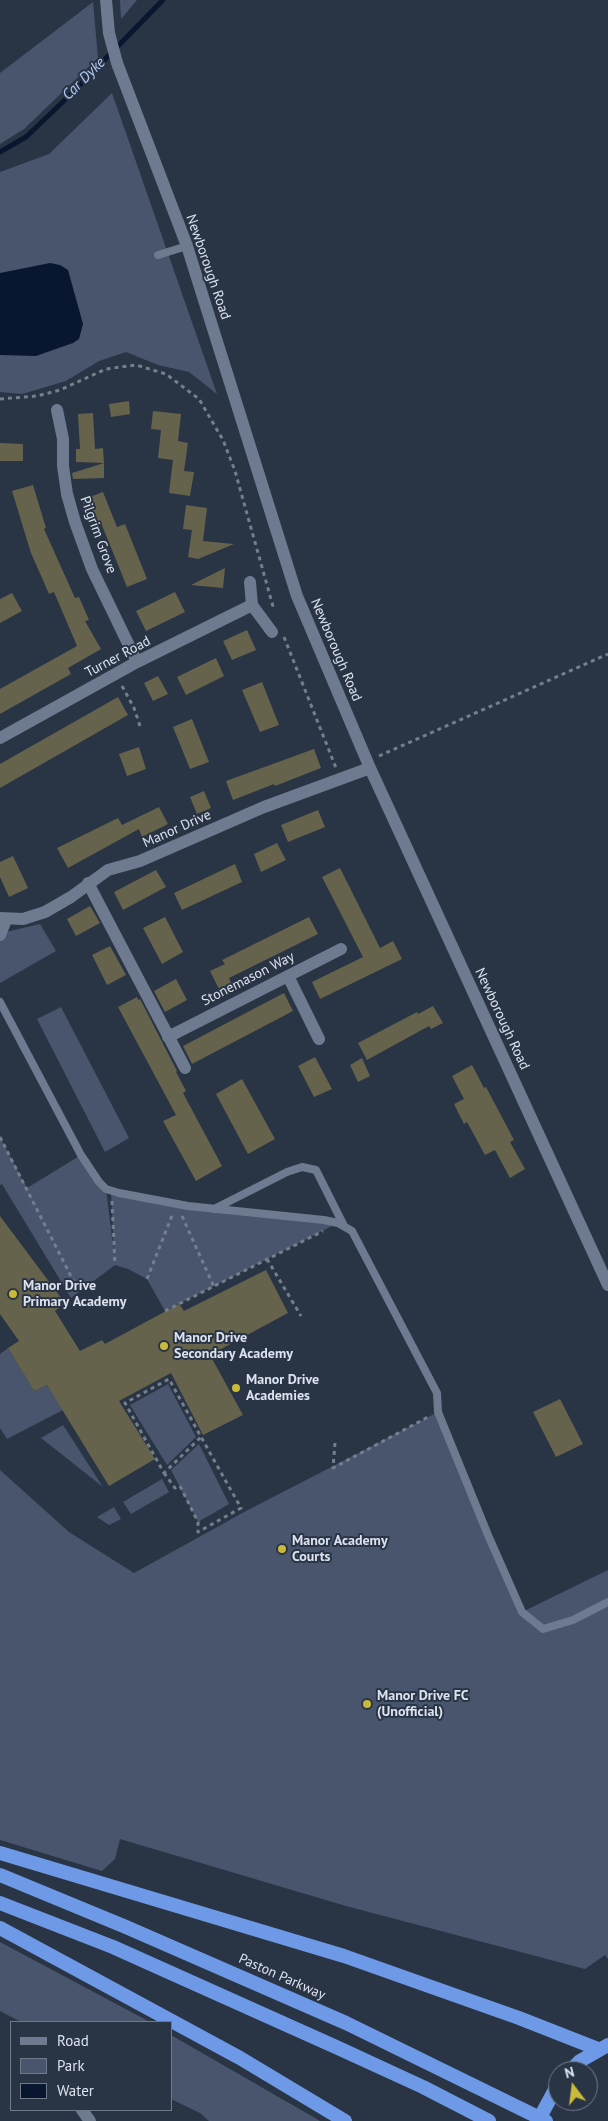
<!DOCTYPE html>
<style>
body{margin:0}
#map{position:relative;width:608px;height:2121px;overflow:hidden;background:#293445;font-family:"PT Sans",sans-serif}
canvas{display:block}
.legend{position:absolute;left:10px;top:2021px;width:162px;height:90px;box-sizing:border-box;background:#293445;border:1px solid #717a89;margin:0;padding:6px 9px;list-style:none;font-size:15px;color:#dce3ef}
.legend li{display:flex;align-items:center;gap:10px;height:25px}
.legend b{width:25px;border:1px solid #717a89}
.north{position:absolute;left:548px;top:2061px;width:50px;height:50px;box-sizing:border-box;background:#293445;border:1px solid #717a89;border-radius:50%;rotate:345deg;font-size:14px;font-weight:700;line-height:20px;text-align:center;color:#dce3ef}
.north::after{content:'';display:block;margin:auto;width:18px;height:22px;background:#caba39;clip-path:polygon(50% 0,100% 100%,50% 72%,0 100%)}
</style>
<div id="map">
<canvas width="608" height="2121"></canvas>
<ul class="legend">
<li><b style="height:6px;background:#6e7a8f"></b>Road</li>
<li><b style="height:14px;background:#48556d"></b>Park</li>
<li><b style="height:14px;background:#08162f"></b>Water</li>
</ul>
<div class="north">N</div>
</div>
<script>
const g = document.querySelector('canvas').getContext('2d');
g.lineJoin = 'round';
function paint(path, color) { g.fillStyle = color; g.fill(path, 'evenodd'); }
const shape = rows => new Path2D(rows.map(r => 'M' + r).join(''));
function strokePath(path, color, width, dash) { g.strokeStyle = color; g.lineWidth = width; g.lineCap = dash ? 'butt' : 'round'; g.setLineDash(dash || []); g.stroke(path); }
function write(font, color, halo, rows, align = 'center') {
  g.font = font + ' "PT Sans",sans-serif'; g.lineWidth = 4; g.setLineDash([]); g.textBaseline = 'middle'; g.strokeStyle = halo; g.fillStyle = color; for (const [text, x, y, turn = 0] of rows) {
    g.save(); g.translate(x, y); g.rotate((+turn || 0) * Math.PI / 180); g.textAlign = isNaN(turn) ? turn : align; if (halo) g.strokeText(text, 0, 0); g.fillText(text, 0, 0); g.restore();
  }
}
const green = shape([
 [120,0,137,0,121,19],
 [93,2,98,58,24,129,0,144,0,73],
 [112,93,217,394,189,372,158,365,126,352,99,361,66,381,22,394,0,392,0,172,49,154],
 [40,924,56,951,0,983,0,940,6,932],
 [61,1007,129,1138,105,1152,37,1019],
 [0,1137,27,1188,81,1155,106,1189,114,1253,111,1191,177,1204,338,1223,165,1311,147,1279,128,1269,115,1265,71,1298,2,1184,0,1185],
 [8,1348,34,1391,47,1385,63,1410,7,1439,0,1428,0,1354],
 [168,1384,196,1437,167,1465,130,1405],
 [438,1412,522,1612,608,1570,608,1959,605,1955,585,1969,346,1906,120,1839,115,1859,102,1871,0,1840,0,1470,69,1532,134,1573,246,1511],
 [63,1425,103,1487,41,1438],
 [199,1444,229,1504,198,1522,171,1470],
 [162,1479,169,1492,131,1514,123,1502],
 [114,1507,121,1519,109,1525,97,1517],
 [0,1942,150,2022,21,2022,0,2011],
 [171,2035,315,2118,320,2121,209,2121,200,2113,171,2099]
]);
const water = shape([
 [50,263,60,265,68,270,83,324,79,339,73,343,36,356,0,355,0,273]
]);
const stream = shape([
 [0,152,26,137,71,94,163,0]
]);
const building = shape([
 [129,401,130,414,111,417,109,404],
 [153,411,181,414,178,441,188,443,184,471,194,472,190,496,169,493,173,460,158,458,161,430,151,429],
 [93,413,95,449,103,448,104,463,76,462,76,449,80,449,78,414],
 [0,443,23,444,23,461,0,461],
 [104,463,104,478,73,479,72,473],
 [33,485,46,528,44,529,75,598,79,597,89,620,85,621,101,649,68,668,71,674,0,714,0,689,77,646,54,592,49,594,31,553,12,491],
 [103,492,117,527,125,524,147,579,127,587,101,523,93,526,82,500],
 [186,505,207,508,203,541,234,544,198,559,188,557,192,530,183,529],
 [225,568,223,588,191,585],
 [175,592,185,612,146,631,136,611],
 [12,593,22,611,0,623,0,599],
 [247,630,256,650,232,660,223,641],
 [216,658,224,676,186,695,177,677],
 [158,676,168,694,153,701,144,683],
 [262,682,279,725,260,732,242,690],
 [118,697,128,715,0,788,0,764],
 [192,719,209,762,190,769,173,727],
 [139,747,146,769,127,776,119,754],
 [314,749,321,768,275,786,274,784,233,800,226,781],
 [204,791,211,808,197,814,190,797],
 [159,807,168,824,142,837,139,829,68,868,57,848,118,818,122,825],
 [318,810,325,827,288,842,281,825],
 [277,843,286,860,261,872,254,854],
 [13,856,28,888,9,897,0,877,0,862],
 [235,864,242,882,182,910,174,893],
 [340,868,380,948,393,941,402,959,320,999,312,982,363,957,322,877],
 [156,870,166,887,123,910,114,892],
 [90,906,100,923,76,936,67,919],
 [165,917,183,952,162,964,143,928],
 [309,917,318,934,229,978,231,983,219,989,210,971,225,964,222,960],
 [110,946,126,975,107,985,92,955],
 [176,979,187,1000,165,1012,154,991],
 [284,993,293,1011,192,1064,183,1046],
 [137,997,138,1000,140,999,177,1071,176,1072,186,1091,183,1093,222,1166,196,1181,163,1121,176,1115,118,1007],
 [433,1006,443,1023,431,1029,429,1026,367,1060,358,1043,417,1012,418,1014],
 [315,1057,332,1089,314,1097,298,1066],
 [362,1058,370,1076,358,1082,350,1065],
 [472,1065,484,1088,486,1087,514,1140,510,1142,525,1169,510,1178,495,1150,485,1155,467,1122,464,1124,454,1104,464,1099,452,1076],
 [242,1079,275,1139,248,1154,216,1094],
 [0,1216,65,1303,55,1311,80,1351,102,1340,105,1344,179,1304,184,1311,266,1270,288,1313,210,1355,243,1415,203,1435,171,1373,119,1401,155,1459,109,1486,47,1385,34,1391,8,1348,19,1341,0,1314],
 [560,1399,583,1444,556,1457,533,1412]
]);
const path = shape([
 [0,399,37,396,60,390,106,369,136,365,166,374,199,399,223,440,235,471,274,610],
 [284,637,336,768],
 [122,686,134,708,141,729],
 [379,756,608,654],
 [0,1137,79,1292],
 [112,1201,115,1265],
 [182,1216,214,1287],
 [267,1259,301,1316],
 [147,1279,173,1213],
 [165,1311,323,1231],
 [335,1443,333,1468,428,1417],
 [164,1473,175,1488,180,1486,198,1522,198,1532,241,1508,201,1437,169,1379,125,1403,164,1473,201,1437,203,1435]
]);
const service = shape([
 [158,255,187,246],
 [0,1002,81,1155,99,1182,106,1189,119,1193,188,1206,324,1220,338,1223,352,1231,437,1393,438,1412,488,1535,522,1612,543,1629,573,1620,608,1602],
 [214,1209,287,1172,302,1167,316,1170,344,1226]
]);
const minor = shape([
 [57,410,63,439,63,466,67,494,75,522,92,569,137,662],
 [250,582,252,605,272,632],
 [0,738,137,662,252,605],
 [88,883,185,1068],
 [0,935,6,920],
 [288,976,319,1039],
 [168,1037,341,949],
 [82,2110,90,2121]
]);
const tertiary = shape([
 [106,0,109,33,117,63,187,246,297,596,370,768,608,1285],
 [0,918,23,919,45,912,71,897,108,870,140,861,264,807,370,768]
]);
const trunk = shape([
 [0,1853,344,1956,519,2018,598,2049],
 [0,1875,126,1927,346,2023,546,2121],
 [0,1903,113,1947,336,2047,423,2087,489,2121],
 [0,1928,240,2058,345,2121],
 [570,2071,580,2061,608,2045],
 [538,2121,558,2084]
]);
const markers = [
 [13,1294,5,"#caba39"],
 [164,1346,5,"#caba39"],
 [236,1388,5,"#caba39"],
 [282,1549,5,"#caba39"],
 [367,1704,5,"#caba39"]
];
const streetNames = [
 ["Newborough Road",208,267,71],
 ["Pilgrim Grove",98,535,70],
 ["Newborough Road",336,650,67],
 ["Turner Road",118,657,-28],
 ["Manor Drive",177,829,-24],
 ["Stonemason Way",248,979,-27],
 ["Newborough Road",502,1019,65],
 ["Paston Parkway",282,1977,24]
];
const poiNames = [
 ["Manor Drive",23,1286],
 ["Primary Academy",23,1302],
 ["Manor Drive",174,1338],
 ["Secondary Academy",174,1354],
 ["Manor Drive",246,1380],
 ["Academies",246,1396],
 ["Manor Academy",292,1541],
 ["Courts",292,1557],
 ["Manor Drive FC",377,1696],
 ["(Unofficial)",377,1712]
];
const waterNames = [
 ["Car Dyke",84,79,-45]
];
paint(green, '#48556d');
paint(water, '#08162f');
strokePath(stream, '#08162f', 5);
paint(building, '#66634c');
strokePath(path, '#757e8d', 3, [4, 4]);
strokePath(service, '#6e7a8f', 8);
strokePath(minor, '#6e7a8f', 12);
strokePath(tertiary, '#6e7a8f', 12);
strokePath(trunk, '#6e99e6', 14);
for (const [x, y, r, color] of markers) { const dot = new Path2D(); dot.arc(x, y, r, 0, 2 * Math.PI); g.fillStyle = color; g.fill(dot); strokePath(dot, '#293445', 2); }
write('14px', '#dce3ef', '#293445', streetNames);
write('bold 14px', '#dce3ef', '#293445', poiNames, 'left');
write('italic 15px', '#b3ccf7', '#293445', waterNames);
</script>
